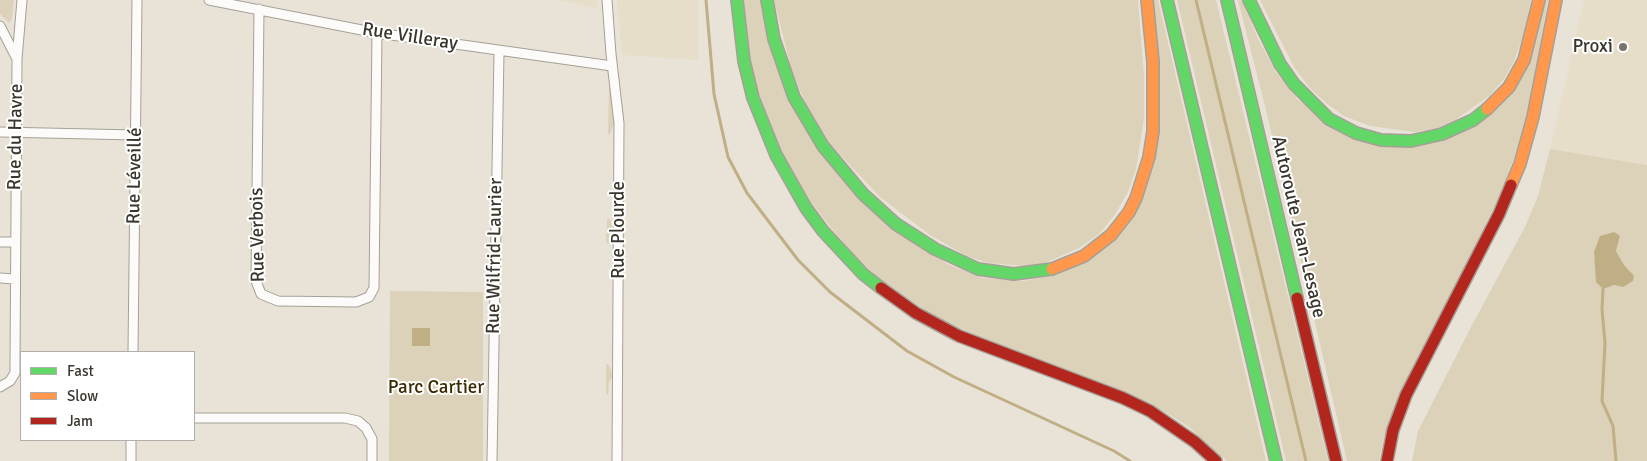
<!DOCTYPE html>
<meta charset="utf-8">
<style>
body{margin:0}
#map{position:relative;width:1647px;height:461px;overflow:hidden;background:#e9e3d7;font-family:Signika,sans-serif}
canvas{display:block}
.legend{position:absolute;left:20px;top:351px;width:175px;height:90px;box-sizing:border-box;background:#fff;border:1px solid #b0afab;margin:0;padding:6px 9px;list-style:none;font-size:15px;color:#3a362d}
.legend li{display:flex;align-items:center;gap:10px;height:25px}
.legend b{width:25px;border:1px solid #b0afab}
</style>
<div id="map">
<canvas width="1647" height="461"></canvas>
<ul class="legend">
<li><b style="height:6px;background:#63d668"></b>Fast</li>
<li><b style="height:6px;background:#ff974d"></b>Slow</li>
<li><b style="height:6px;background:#b3261e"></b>Jam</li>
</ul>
</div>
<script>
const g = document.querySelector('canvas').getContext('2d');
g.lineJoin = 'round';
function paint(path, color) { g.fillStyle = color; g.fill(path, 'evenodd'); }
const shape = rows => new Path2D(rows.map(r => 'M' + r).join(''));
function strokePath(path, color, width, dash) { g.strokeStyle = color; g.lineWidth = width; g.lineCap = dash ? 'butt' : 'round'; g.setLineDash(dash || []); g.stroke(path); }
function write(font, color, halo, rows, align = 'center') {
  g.font = font + ' Signika,sans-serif'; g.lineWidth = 4; g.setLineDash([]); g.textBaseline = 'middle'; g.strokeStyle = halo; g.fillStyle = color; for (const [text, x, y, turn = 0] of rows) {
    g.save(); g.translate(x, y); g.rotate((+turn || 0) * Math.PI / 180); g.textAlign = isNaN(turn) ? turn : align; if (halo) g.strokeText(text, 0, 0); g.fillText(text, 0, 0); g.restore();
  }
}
const built = shape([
 [556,0,597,0,597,8],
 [617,0,698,0,698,60,622,55],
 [1584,0,1647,0,1647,165,1550,149]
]);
const green = shape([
 [0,0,14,0,12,19,9,23,0,14],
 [744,0,761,0,811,139,947,264,983,278,1023,281,1058,275,1143,195,1153,0,1158,0,1266,461,1227,461,1189,427,1162,410,999,346,936,317,882,281,855,256,832,229,811,202,782,152,760,98,751,65],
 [774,0,1138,0,1144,75,1144,118,1136,169,1128,192,1114,216,1098,235,1079,248,1045,263,1026,266,988,263,967,256,930,235,880,197,831,145,806,104,792,72],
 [1177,0,1216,0,1328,461,1286,461],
 [1238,0,1242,0,1258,39,1276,72,1298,100,1387,146,1496,109,1544,0,1548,0,1529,108,1515,156,1497,200,1384,437,1379,461,1347,461,1266,110],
 [1260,0,1531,0,1523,37,1514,61,1504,79,1489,96,1455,120,1437,128,1415,132,1370,126,1344,116,1326,103,1309,87,1294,67],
 [609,87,611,87,614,117,614,124,610,134,608,134],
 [1550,149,1647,165,1647,461,1412,461,1418,431,1472,325,1525,227,1538,196],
 [1620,237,1616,251,1624,265,1630,271,1623,287,1597,282,1594,252],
 [607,219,610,219,614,233,610,244,606,243],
 [390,291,483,292,483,461,389,461],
 [606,364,609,365,613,376,609,382,608,395,606,393]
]);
const water = shape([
 [1614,232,1620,236,1616,251,1624,265,1634,276,1633,281,1623,287,1614,285,1603,289,1596,282,1594,252,1600,236],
 [412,328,430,328,430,346,412,346]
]);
const stream = shape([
 [706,0,714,94,728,157,747,193,798,260,830,292,907,351,954,377,1114,451,1130,461],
 [1196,0,1306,461],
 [1603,289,1602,309,1605,343,1602,401,1613,426,1616,461]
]);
const street = shape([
 [209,0,377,33,612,66],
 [607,0,611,54,619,123,617,461],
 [259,9,256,281,261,294,278,301,356,302,369,297,374,288,377,33],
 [0,26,16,57],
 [0,132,136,135],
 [0,242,15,242],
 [0,278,15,279],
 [133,352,137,0],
 [0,387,10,381,15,373,15,362,17,59,22,0],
 [194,418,345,418,358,421,366,428,372,439,372,461],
 [131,461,131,440],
 [492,461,499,52]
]);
const fast = shape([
 [737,0,744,61,753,98,776,155,806,208,823,231,863,274,881,288],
 [767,0,774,39,794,97,823,146,863,194,896,224,935,249,978,269,1014,274,1052,269],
 [1167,0,1276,461],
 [1227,0,1297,298],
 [1249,0,1280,64,1294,84,1329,119,1356,133,1381,140,1411,141,1442,134,1473,120,1487,109]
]);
const slow = shape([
 [1487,109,1509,87,1524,60,1539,0],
 [1511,185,1520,164,1533,117,1556,0],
 [1052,269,1084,256,1111,235,1129,212,1136,198,1149,157,1153,131,1153,62,1147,0]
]);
const jam = shape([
 [881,288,916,313,959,336,1123,398,1150,411,1195,442,1216,461],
 [1297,298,1336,461],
 [1387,461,1393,430,1406,395,1499,214,1511,185]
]);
const markers = [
 [1623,47,5,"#777368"]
];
const streetNames = [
 ["Rue Villeray",410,37,9],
 ["Rue du Havre",16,137,-89],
 ["Rue Léveillé",135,176,-89],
 ["Autoroute Jean-Lesage",1298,227,77],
 ["Rue Plourde",619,230,-90],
 ["Rue Verbois",258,235,-91],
 ["Rue Wilfrid-Laurier",495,256,-89]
];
const poiNames = [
 ["Proxi",1613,47]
];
const parkNames = [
 ["Parc Cartier",436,388]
];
paint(built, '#e7dec9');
paint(green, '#dcd1b9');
paint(water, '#c0ae85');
strokePath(stream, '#c0ae85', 3);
strokePath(street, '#a5a097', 11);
strokePath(fast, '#a5a097', 14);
strokePath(slow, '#a5a097', 14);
strokePath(jam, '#a5a097', 14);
strokePath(street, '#fcfbf9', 9);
strokePath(fast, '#63d668', 11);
strokePath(slow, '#ff974d', 11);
strokePath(jam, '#b3261e', 11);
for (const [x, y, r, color] of markers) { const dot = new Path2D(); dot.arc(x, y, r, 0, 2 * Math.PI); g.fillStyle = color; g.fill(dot); strokePath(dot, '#fff', 2); }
write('19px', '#3a362d', '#fff', streetNames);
write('19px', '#3a362d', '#fff', poiNames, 'right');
write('19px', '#3b2a00', '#fff', parkNames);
</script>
